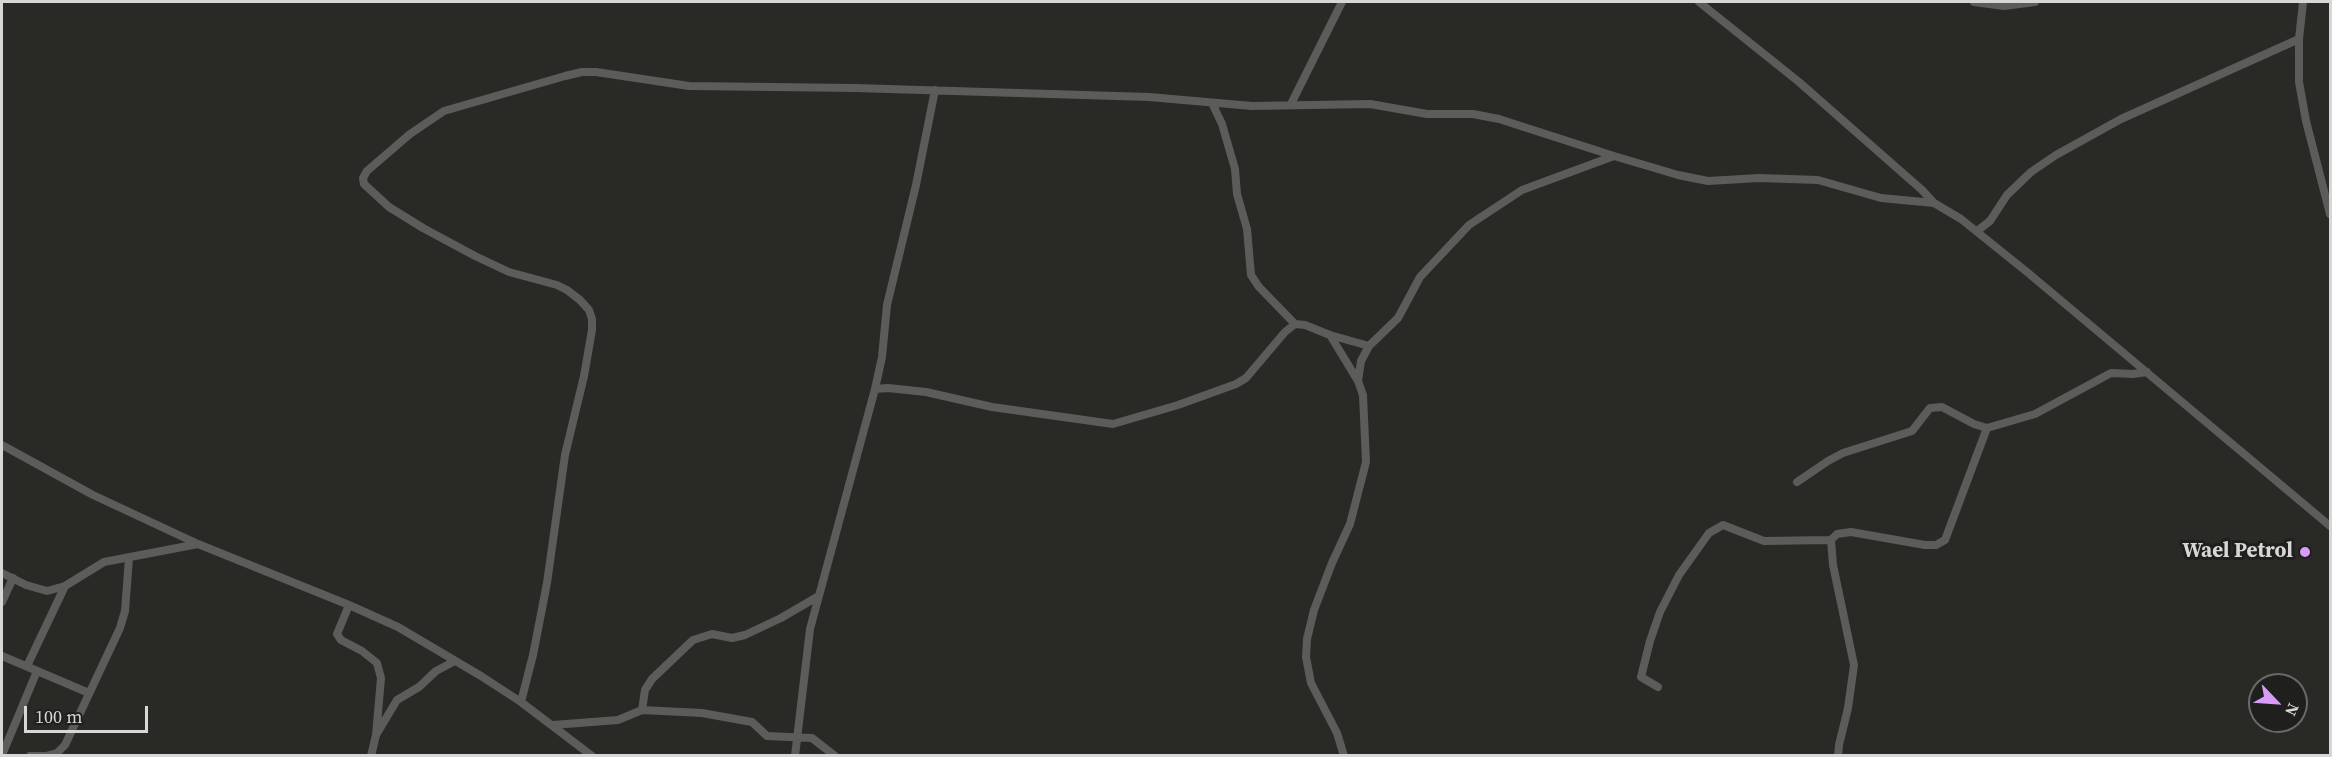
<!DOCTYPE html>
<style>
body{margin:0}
#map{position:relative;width:2332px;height:757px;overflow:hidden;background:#292926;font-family:"Source Serif 4",serif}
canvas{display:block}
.frame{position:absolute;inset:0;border:3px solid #d7d7d6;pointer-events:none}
.north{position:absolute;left:2248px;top:673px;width:60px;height:60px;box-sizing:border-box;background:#1f1f1d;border:2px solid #696967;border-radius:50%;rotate:115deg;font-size:16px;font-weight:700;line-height:24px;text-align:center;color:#d7d7d6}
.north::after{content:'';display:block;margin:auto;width:21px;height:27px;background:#d89bf8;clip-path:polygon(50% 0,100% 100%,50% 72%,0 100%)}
.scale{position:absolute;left:24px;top:706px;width:124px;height:27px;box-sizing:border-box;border:3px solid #d7d7d6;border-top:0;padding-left:8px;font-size:18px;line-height:21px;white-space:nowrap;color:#d7d7d6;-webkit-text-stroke:4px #1f1f1d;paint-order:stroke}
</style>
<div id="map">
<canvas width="2332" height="757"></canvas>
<div class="frame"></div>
<div class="north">N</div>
<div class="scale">100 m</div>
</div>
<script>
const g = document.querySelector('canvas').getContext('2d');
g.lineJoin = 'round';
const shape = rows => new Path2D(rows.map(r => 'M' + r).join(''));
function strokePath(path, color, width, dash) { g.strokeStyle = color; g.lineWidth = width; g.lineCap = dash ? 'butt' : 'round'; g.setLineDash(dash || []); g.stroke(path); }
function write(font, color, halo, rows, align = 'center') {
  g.font = font + ' "Source Serif 4",serif'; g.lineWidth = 6; g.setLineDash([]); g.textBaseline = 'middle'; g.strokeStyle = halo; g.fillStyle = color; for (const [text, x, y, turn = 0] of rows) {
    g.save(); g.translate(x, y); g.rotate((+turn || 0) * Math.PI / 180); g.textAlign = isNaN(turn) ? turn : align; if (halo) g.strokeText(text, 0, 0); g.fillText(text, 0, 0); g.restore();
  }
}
const street = shape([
 [1699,2,1799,82,1922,190,1934,203],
 [1974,2,2004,6,2035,2],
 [2303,2,2299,39,2299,82,2306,121,2330,214],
 [1212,103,1222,124,1235,169,1237,194,1247,229,1251,275,1259,287,1295,324],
 [1291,104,1342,2],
 [1977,231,1990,221,2007,195,2031,172,2056,155,2121,119,2299,39],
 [1330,335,1358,381],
 [875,389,888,388,926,392,992,407,1113,424,1178,405,1236,384,1246,378,1285,332,1295,324,1305,325,1330,335,1369,346],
 [2,445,93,495,198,544,349,605,398,627,481,676,521,702,592,756],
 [1797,482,1828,461,1843,453,1912,431,1930,408,1942,407,1974,424,1987,428,2035,414,2111,373,2133,374,2147,372],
 [2,573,26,585,47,591,65,586,104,562,198,544],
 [2,602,13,578],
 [349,605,337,634,341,640,362,651,377,663,381,678,376,735],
 [2,656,89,693],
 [27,666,65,586],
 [1658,687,1641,677,1650,641,1660,612,1679,575,1709,533,1723,525,1764,541,1831,540],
 [521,702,533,655,547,583,565,455,584,376,592,330,592,319,589,310,580,300,567,290,557,285,509,272,475,256,423,228,389,207,364,184,363,178,367,171,410,134,444,111,565,76,582,72,596,72,689,86,855,88,1149,97,1252,106,1370,104,1427,114,1473,114,1499,119,1614,156],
 [642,710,645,690,652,679,693,640,712,634,732,638,745,635,781,618,817,597],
 [553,725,618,720,642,710,702,713,752,722,767,736,812,738,835,756],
 [2,755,37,671],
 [30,756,44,756],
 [46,756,57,753,65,745,120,628,125,611,129,558],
 [371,756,376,735,397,700,419,687,436,671,455,661],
 [795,756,810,629,875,389,882,357,887,305,916,185,935,90],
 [1344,756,1337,733,1311,683,1306,657,1307,639,1314,610,1332,563,1350,524,1366,462,1363,395,1358,381,1361,361,1369,346,1398,318,1420,277,1469,225,1522,190,1614,156,1678,175,1708,181,1759,178,1818,180,1881,198,1934,203,1961,219,2027,272,2330,526],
 [1838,756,1839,745,1848,708,1854,665,1833,565,1831,540,1837,534,1851,532,1925,545,1936,545,1945,540,1987,428]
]);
const markers = [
 [2305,552,6,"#d89bf8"]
];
const poiNames = [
 ["Wael Petrol",2293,552]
];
strokePath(street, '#5c5c5b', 8);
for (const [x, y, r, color] of markers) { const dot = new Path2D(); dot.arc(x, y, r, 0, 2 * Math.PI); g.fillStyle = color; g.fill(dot); strokePath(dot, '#1f1f1d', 2); }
write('bold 21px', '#d7d7d6', '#1f1f1d', poiNames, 'right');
</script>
